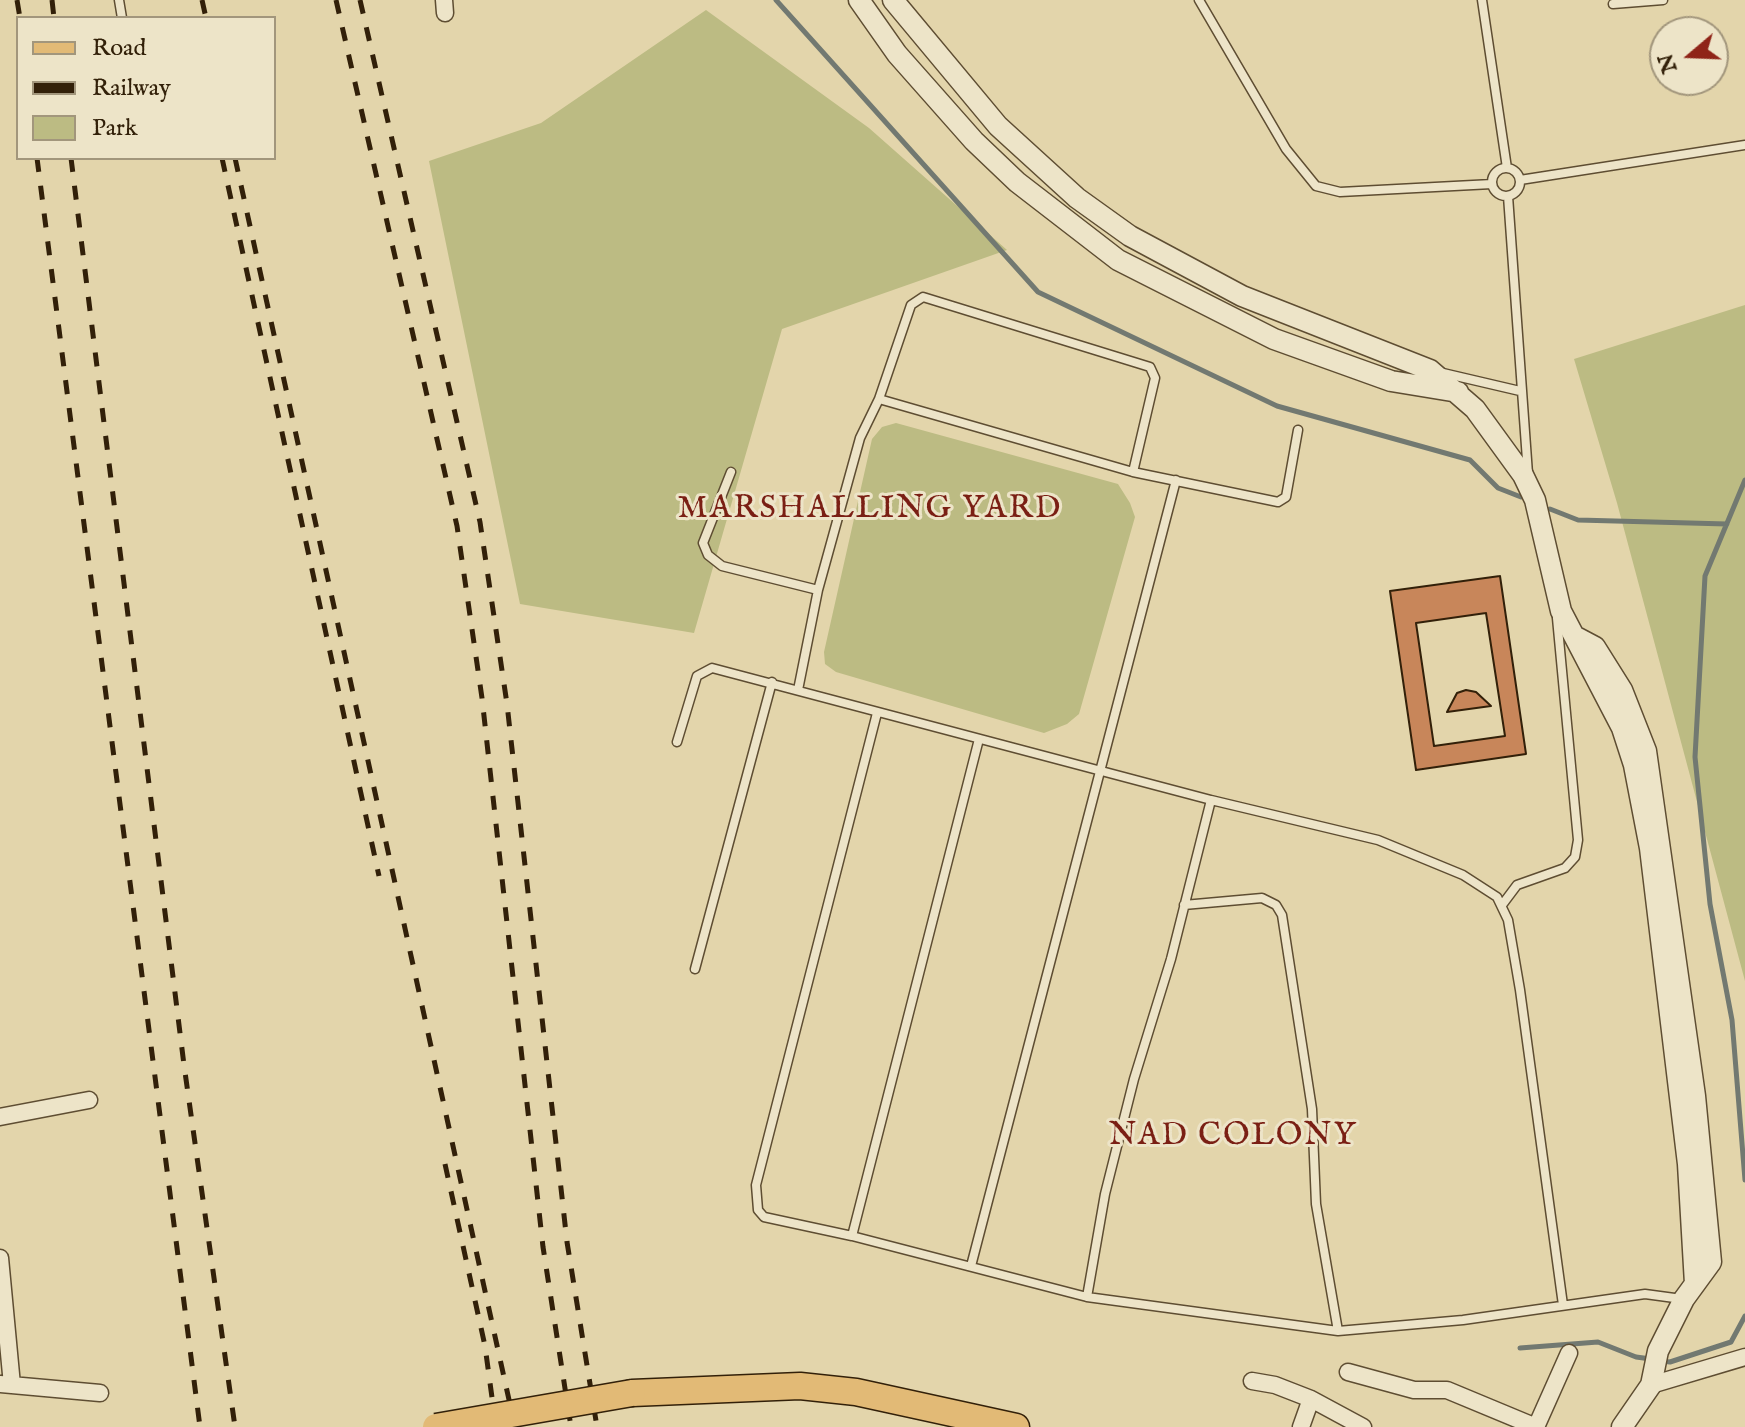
<!DOCTYPE html>
<style>
body{margin:0}
#map{position:relative;width:1745px;height:1427px;overflow:hidden;background:#e3d5ab;font-family:"IM FELL English",serif}
canvas{display:block}
.legend{position:absolute;left:16px;top:16px;width:260px;height:144px;box-sizing:border-box;background:#ede4c8;border:2px solid #a2967c;margin:0;padding:10px 14px;list-style:none;font-size:24px;color:#322009}
.legend li{display:flex;align-items:center;gap:16px;height:40px}
.legend b{width:40px;border:2px solid #a2967c}
.north{position:absolute;left:1649px;top:16px;width:80px;height:80px;box-sizing:border-box;background:#ede4c8;border:2px solid #a2967c;border-radius:50%;rotate:251deg;font-size:22px;font-weight:700;line-height:32px;text-align:center;color:#322009}
.north::after{content:'';display:block;margin:auto;width:28px;height:36px;background:#8f2418;clip-path:polygon(50% 0,100% 100%,50% 72%,0 100%)}
</style>
<div id="map">
<canvas width="1745" height="1427"></canvas>
<ul class="legend">
<li><b style="height:10px;background:#e2ba76"></b>Road</li>
<li><b style="height:10px;background:#322009"></b>Railway</li>
<li><b style="height:22px;background:#bcbb83"></b>Park</li>
</ul>
<div class="north">N</div>
</div>
<script>
const g = document.querySelector('canvas').getContext('2d');
g.lineJoin = 'round';
function paint(path, color) { g.fillStyle = color; g.fill(path, 'evenodd'); }
const shape = rows => new Path2D(rows.map(r => 'M' + r).join(''));
function strokePath(path, color, width, dash) { g.strokeStyle = color; g.lineWidth = width; g.lineCap = dash ? 'butt' : 'round'; g.setLineDash(dash || []); g.stroke(path); }
function write(font, color, halo, rows, align = 'center') {
  g.font = font + ' "IM FELL English",serif'; g.lineWidth = 6; g.setLineDash([]); g.textBaseline = 'middle'; g.strokeStyle = halo; g.fillStyle = color; for (const [text, x, y, turn = 0] of rows) {
    g.save(); g.translate(x, y); g.rotate((+turn || 0) * Math.PI / 180); g.textAlign = isNaN(turn) ? turn : align; if (halo) g.strokeText(text, 0, 0); g.fillText(text, 0, 0); g.restore();
  }
}
const green = shape([
 [706,10,869,128,1007,250,782,329,694,633,520,604,429,161,541,123],
 [1745,305,1745,981,1617,503,1574,359],
 [896,423,1118,484,1130,503,1135,517,1079,714,1067,724,1044,733,836,672,825,664,824,652,872,439,882,427]
]);
const stream = shape([
 [776,0,1038,292,1277,406,1470,460,1498,488,1521,497],
 [1745,480,1705,576,1695,757,1710,904,1732,1020,1745,1180],
 [1550,509,1578,520,1727,524],
 [1520,1348,1598,1342,1636,1357,1651,1359],
 [1661,1361,1670,1362,1731,1342,1745,1316]
]);
const building = shape([
 [1500,576,1526,754,1416,770,1390,591,1500,576],
 [1486,613,1505,736,1434,746,1416,623,1486,613],
 [1466,690,1476,692,1491,706,1447,712,1457,693,1466,690]
]);
const service = shape([
 [119,0,122,18],
 [1199,0,1286,149,1316,186,1340,192,1492,184],
 [1482,0,1507,168],
 [1613,4,1663,0],
 '1492 182a14 14 0 1 1 28 0a14 14 0 1 1-28 0Z',
 [1520,180,1745,145],
 [1508,196,1528,474],
 [1443,373,1520,391],
 [879,399,911,305,923,297,1150,367,1155,378,1133,472],
 [731,472,703,543,708,555,722,566,818,590],
 [798,690,818,590,860,438,879,399,1133,472,1278,502,1286,497,1298,430],
 [877,713,756,1185,758,1210,764,1217,852,1236,1087,1297],
 [677,742,697,676,712,668,1211,800,1171,959,1134,1079,1105,1194,1087,1297,1338,1331,1463,1320,1645,1294,1682,1299],
 [1211,800,1378,840,1463,875,1497,897,1508,920,1520,990,1563,1305],
 [1184,905,1262,898,1276,905,1282,915,1312,1109,1316,1204,1338,1331],
 [1502,905,1517,885,1565,868,1575,857,1578,840,1557,618],
 [695,969,772,682],
 [852,1236,979,739],
 [971,1266,1176,480]
]);
const minor = shape([
 [444,0,445,13],
 [0,1117,89,1100],
 [0,1258,12,1385],
 [1348,1372,1414,1390,1447,1390,1536,1427,1569,1353],
 [1252,1381,1275,1385,1311,1399,1363,1427],
 [0,1384,100,1393],
 [1651,1385,1745,1357],
 [1301,1427,1311,1399]
]);
const tertiary = shape([
 [859,0,897,54,974,141,1017,182,1118,260,1274,339,1391,381,1458,392],
 [893,0,998,126,1077,198,1130,236,1242,296,1430,370,1475,409,1523,475,1535,500,1561,611,1622,728,1634,765,1650,848,1688,1164,1695,1284],
 [1578,638,1595,647,1622,690,1646,751,1695,1096,1711,1262,1684,1299,1658,1351,1651,1385,1622,1427]
]);
const primary = shape([
 [632,1393,800,1386,856,1392,1016,1427]
]);
const rail = shape([
 [17,0,20,18],
 [52,0,54,18],
 [202,0,206,18],
 [336,0,457,526,482,698,543,1247,571,1427],
 [360,0,480,522,507,704,567,1242,597,1427],
 [37,158,200,1427],
 [71,158,184,1065,235,1427],
 [222,158,379,876],
 [235,158,515,1427],
 [445,1164,485,1346,496,1427]
]);
const primaryBridge = shape([
 [436,1427,632,1393]
]);
const neighbourhoodNames = [
 ["MARSHALLING YARD",870,510],
 ["NAD COLONY",1233,1137]
];
paint(green, '#bcbb83');
strokePath(stream, '#727971', 5);
paint(building, '#c8865a');
strokePath(building, '#322009', 2);
strokePath(service, '#5e4d32', 11);
strokePath(minor, '#5e4d32', 19);
strokePath(tertiary, '#5e4d32', 23);
strokePath(primary, '#322009', 29);
strokePath(service, '#ede4c8', 8);
strokePath(minor, '#ede4c8', 16);
strokePath(tertiary, '#ede4c8', 20);
strokePath(primary, '#e2ba76', 26);
strokePath(rail, '#322009', 5, [14, 14]);
strokePath(primaryBridge, '#322009', 29, []);
strokePath(primaryBridge, '#e2ba76', 26);
g.letterSpacing = '2px';
write('32px', '#7a1f14', '#ede4c8', neighbourhoodNames);
g.letterSpacing = '0px';
</script>
